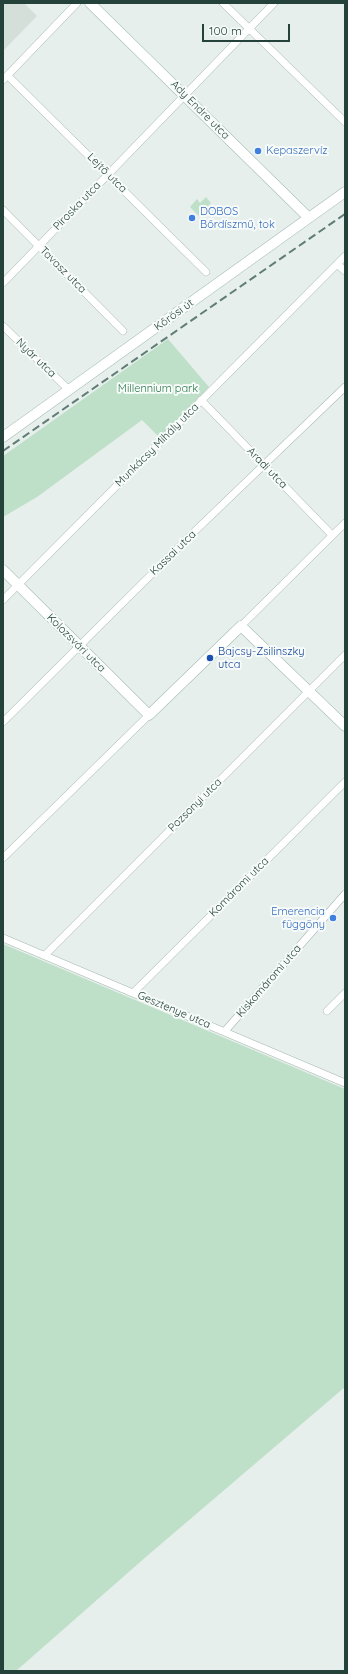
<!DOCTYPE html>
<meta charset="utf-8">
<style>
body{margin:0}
#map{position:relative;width:348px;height:1674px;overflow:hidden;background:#e6efeb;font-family:Quicksand,sans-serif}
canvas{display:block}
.frame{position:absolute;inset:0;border:4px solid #24423a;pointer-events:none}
.scale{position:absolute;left:202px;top:24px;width:88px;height:18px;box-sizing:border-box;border:2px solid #24423a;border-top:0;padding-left:5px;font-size:12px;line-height:14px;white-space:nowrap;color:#24423a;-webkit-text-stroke:3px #f7fbf9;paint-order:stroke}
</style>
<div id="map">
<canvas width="348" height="1674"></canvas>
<div class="frame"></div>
<div class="scale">100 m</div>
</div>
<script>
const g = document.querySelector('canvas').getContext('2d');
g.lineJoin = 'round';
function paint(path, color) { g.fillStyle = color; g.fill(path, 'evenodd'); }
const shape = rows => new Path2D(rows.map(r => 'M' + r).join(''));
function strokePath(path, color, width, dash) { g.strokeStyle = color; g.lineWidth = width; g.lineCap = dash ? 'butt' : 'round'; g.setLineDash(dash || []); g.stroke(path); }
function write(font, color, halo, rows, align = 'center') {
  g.font = font + ' Quicksand,sans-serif'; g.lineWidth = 4; g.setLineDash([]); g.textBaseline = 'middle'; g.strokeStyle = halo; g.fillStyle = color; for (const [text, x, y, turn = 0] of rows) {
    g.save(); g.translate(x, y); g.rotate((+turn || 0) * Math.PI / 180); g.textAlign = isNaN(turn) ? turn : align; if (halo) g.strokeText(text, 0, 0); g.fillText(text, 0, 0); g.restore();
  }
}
const built = shape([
 [3,3,24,3,37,16,3,51]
]);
const green = shape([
 [206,197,211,203,199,216,190,207,197,199,200,203],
 [168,339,209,387,160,438,142,420,37,497,3,517,3,456],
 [3,944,345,1089,345,1387,147,1556,16,1671,3,1671]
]);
const street = shape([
 [223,3,345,122],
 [8,76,206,272],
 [3,80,77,3],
 [3,210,123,331],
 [338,265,345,271],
 [3,283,274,3],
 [3,326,69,390],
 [201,400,332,535],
 [3,600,345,256],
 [241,626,345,523],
 [3,722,194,532,345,387],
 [3,858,149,715],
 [3,938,345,1083],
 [45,955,345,655],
 [134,992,345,782],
 [327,1011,345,993],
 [225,1031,345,894]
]);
const secondary = shape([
 [90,3,309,218],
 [3,437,345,192],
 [3,570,149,715,241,626,345,726]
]);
const rail = shape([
 [3,451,345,214]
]);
const markers = [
 [258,151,4,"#3f7fe0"],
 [192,218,4,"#3f7fe0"],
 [210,658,4,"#1a4fb4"],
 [333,918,4,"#3f7fe0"]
];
const streetNames = [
 ["Ady Endre utca",200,110,45],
 ["Lejtő utca",107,173,45],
 ["Piroska utca",77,206,-46],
 ["Tavasz utca",63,270,45],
 ["Kőrösi út",174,315,-36],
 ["Nyár utca",36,358,44],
 ["Munkácsy Mihály utca",157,445,-45],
 ["Aradi utca",267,468,46],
 ["Kassai utca",173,553,-44],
 ["Kolozsvári utca",76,643,45],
 ["Pozsonyi utca",195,805,-45],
 ["Komáromi utca",239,887,-45],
 ["Kiskomáromi utca",269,981,-49],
 ["Gesztenye utca",174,1010,23]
];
const shopNames = [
 ["Kepaszervíz",266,151],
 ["DOBOS",200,212],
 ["Bőrdíszmű, tok",200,225],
 ["Emerencia",325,912,"right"],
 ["függöny",325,925,"right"]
];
const parkNames = [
 ["Millennium park",158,389]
];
const transitNames = [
 ["Bajcsy-Zsilinszky",218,652],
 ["utca",218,665]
];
paint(built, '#d4dfda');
paint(green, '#bfe0c8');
strokePath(street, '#a8b8b2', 8);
strokePath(secondary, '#a4bbb3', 11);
strokePath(street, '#fff', 7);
strokePath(secondary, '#fff', 10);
strokePath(rail, '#5f7d75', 2, [8, 4]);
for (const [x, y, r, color] of markers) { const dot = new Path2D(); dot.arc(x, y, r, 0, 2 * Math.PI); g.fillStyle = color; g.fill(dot); strokePath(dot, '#f7fbf9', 1.5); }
write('11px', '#24423a', '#f7fbf9', streetNames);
write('11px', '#366cbe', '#f7fbf9', shopNames, 'left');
write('11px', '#2d7a4b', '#f7fbf9', parkNames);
write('11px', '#164399', '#f7fbf9', transitNames, 'left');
</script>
